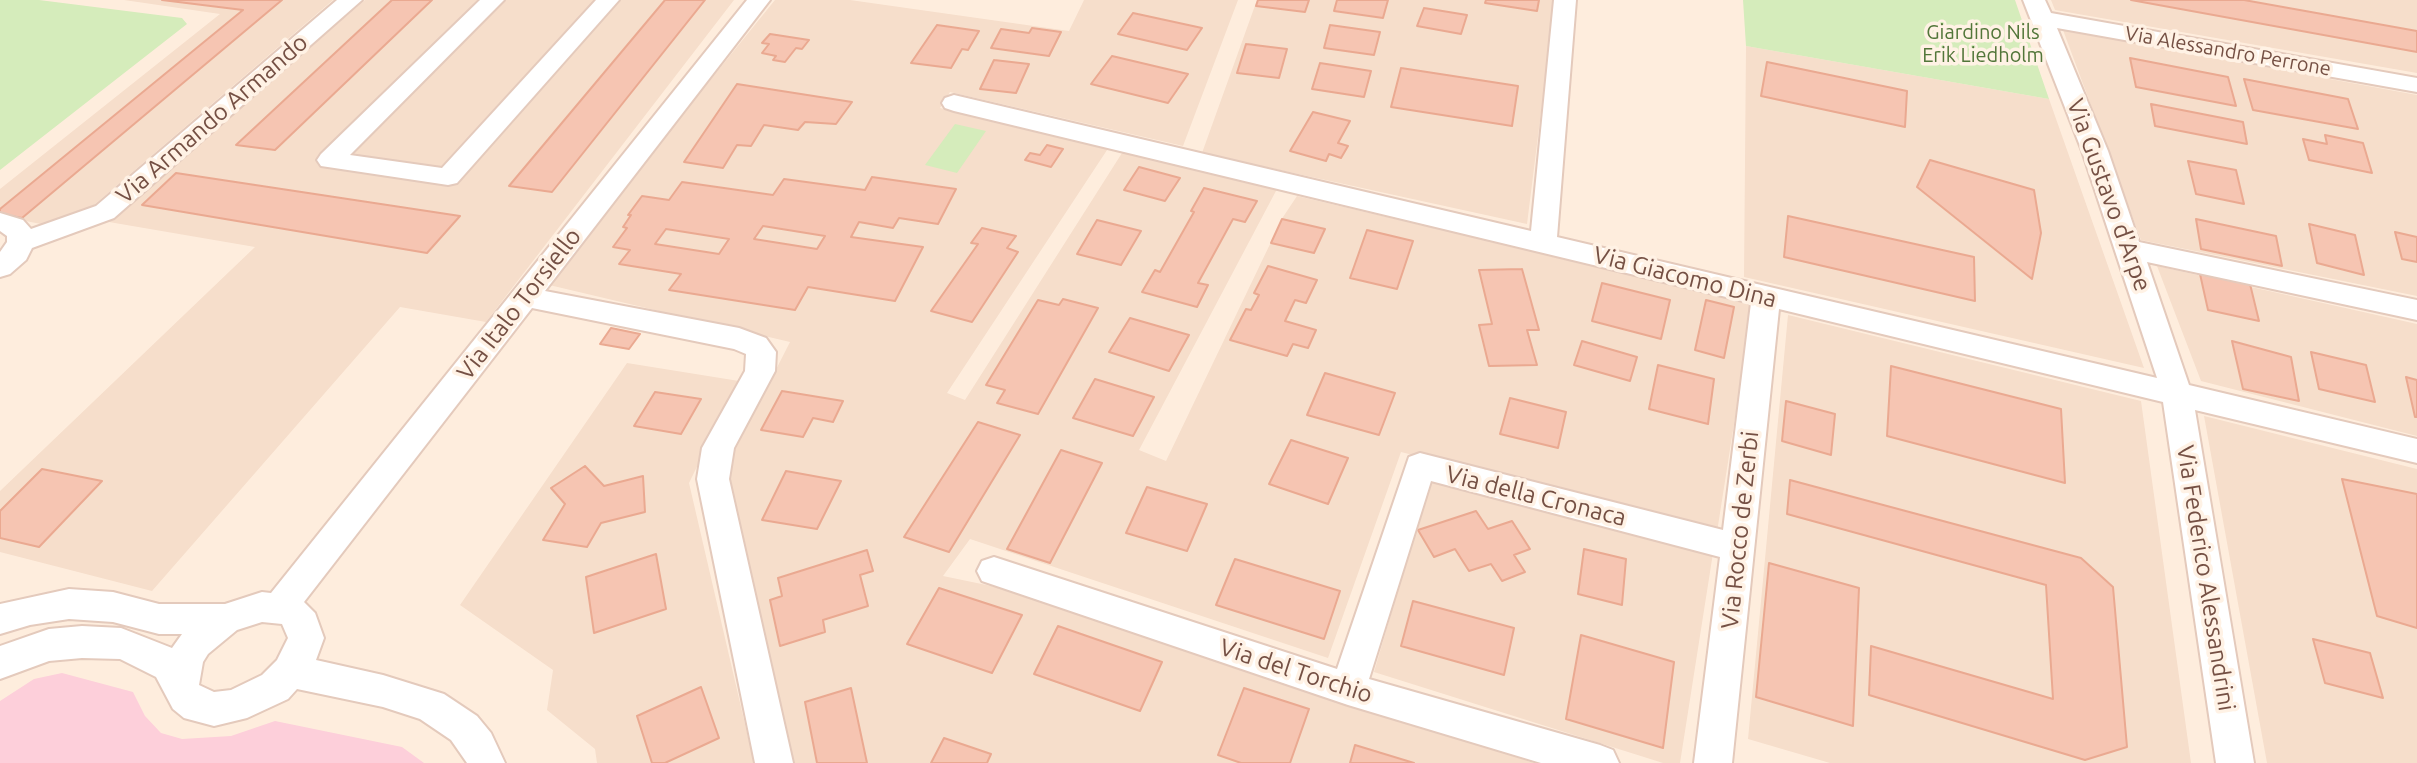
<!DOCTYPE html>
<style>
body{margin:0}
canvas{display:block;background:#feeddd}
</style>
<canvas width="2417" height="763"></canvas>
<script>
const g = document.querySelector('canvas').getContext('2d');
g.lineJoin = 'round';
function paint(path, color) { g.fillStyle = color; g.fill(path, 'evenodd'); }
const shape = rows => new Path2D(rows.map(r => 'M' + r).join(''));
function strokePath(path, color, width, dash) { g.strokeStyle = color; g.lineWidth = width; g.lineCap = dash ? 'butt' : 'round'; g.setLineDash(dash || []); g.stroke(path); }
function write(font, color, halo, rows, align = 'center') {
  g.font = font + ' Ubuntu,sans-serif'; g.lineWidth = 7; g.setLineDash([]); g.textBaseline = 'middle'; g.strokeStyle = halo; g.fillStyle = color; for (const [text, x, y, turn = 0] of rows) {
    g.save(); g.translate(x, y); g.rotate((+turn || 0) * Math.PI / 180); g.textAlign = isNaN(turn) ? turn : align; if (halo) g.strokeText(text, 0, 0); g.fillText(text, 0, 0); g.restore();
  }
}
const residential = shape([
 [124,0,333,0,94,205,41,224,0,216,0,189,220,14],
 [365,0,734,0,486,322,400,307,152,591,0,552,0,491,255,247,109,222],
 [775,0,850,0,1069,31,1084,0,1238,0,1183,146,950,92,940,108,1109,147,947,393,965,400,1122,153,1277,189,1139,450,1166,461,1283,217,1297,196,1753,303,1717,532,1401,452,1328,658,970,539,943,576,1001,588,1534,763,793,763,726,468,790,342,545,284],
 [1257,0,1555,0,1527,224,1202,153],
 [2051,0,2417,0,2417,73,2055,10],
 [2063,30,2417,95,2417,296,2141,240],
 [1746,46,2049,99,2144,368,1744,277],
 [2157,266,2417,324,2417,436,2201,381],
 [1788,315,2141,401,2191,763,1830,763,1748,739],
 [627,363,739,381,689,483,754,763,597,763,595,749,547,710,553,670,460,605],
 [2204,416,2417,469,2417,763,2267,763],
 [1431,478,1713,553,1680,763,1663,763,1374,672]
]);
const medical = shape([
 [62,673,133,692,145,716,161,733,182,739,231,736,275,721,402,747,424,763,0,763,0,701,34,679]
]);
const green = shape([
 [0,0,39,0,182,18,187,24,0,170],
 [1743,0,2015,0,2049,99,1746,46],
 [955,124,986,131,957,173,925,165]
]);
const building = shape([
 [162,0,282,0,22,218,0,214,0,209,243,10,162,0],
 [392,0,432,0,275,150,236,145,392,0],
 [665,0,705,0,552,192,509,186,665,0],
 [1258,0,1309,0,1305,12,1256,6,1258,0],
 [1337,0,1388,0,1383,18,1334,11,1337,0],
 [1486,0,1539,0,1537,11,1485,3,1486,0],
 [2131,0,2244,0,2417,31,2417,52,2131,0],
 [1424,8,1467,15,1461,34,1417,26,1424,8],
 [1133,13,1202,28,1187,50,1118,34,1133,13],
 [937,25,979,31,968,50,962,49,951,68,911,63,937,25],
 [1330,25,1380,32,1374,55,1324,48,1330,25],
 [1032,28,1061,32,1049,56,991,48,1001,29,1029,33,1032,28],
 [770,34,809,40,802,49,796,48,785,62,773,60,776,56,762,53,769,44,762,43,770,34],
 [1246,44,1287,49,1279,78,1237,73,1246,44],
 [1112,56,1188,74,1168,103,1091,84,1112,56],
 [2130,58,2228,77,2236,106,2136,87,2130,58],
 [994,60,1029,64,1016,93,980,89,994,60],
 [1767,62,1907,91,1905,127,1761,96,1767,62],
 [1320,63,1371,71,1364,97,1312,89,1320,63],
 [1401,68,1518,86,1512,126,1391,107,1401,68],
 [2244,79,2348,99,2358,129,2253,110,2244,79],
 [737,84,852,102,836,124,805,122,798,130,764,125,751,146,737,145,723,168,684,162,737,84],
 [2151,104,2243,122,2247,144,2155,126,2151,104],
 [1313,112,1350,121,1338,143,1348,146,1341,158,1329,154,1326,161,1290,151,1313,112],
 [2325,135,2363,143,2372,173,2309,160,2303,139,2327,144,2325,135],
 [1047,145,1063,149,1051,167,1025,160,1030,153,1040,155,1047,145],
 [1930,160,2034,190,2041,233,2032,279,1917,187,1930,160],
 [2188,161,2236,170,2244,204,2196,194,2188,161],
 [1139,167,1180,178,1165,201,1124,190,1139,167],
 [176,173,460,216,427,253,142,205,176,173],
 [872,177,956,189,938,224,899,218,893,228,859,222,851,237,923,247,895,301,808,287,795,310,669,290,681,274,619,264,630,250,613,247,627,228,623,227,631,215,628,215,642,196,669,200,682,182,773,195,784,179,865,190,872,177],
 [763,226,825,236,817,249,754,239,763,226],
 [666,229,729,239,719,254,655,244,666,229],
 [1204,188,1257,201,1245,222,1233,219,1198,283,1208,285,1197,307,1142,292,1155,270,1160,272,1194,212,1191,211,1204,188],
 [1788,216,1974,257,1975,301,1784,257,1788,216],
 [1282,219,1325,229,1314,253,1271,243,1282,219],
 [2196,219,2276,236,2282,266,2201,249,2196,219],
 [1097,220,1141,231,1121,265,1077,254,1097,220],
 [2309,224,2355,235,2364,275,2317,263,2309,224],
 [982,228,1016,236,1007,248,1018,252,972,322,931,311,978,244,971,243,982,228],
 [1367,230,1413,241,1397,289,1350,278,1367,230],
 [2395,232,2417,237,2417,262,2402,259,2395,232],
 [1268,266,1317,280,1306,303,1295,300,1285,321,1316,330,1308,348,1293,344,1287,356,1230,340,1246,309,1251,310,1259,295,1254,293,1268,266],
 [1522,269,1539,330,1527,330,1537,365,1489,366,1479,325,1492,324,1479,270,1522,269],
 [2200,274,2250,284,2259,321,2208,310,2200,274],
 [1602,283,1670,300,1661,339,1592,321,1602,283],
 [1063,299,1098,308,1038,414,997,403,1005,390,986,385,1038,300,1059,305,1063,299],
 [1706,300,1734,307,1724,358,1695,350,1706,300],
 [1130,318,1189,335,1169,371,1109,352,1130,318],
 [611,328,640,334,629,349,600,344,611,328],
 [1582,341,1637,357,1630,381,1574,365,1582,341],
 [2232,341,2291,357,2299,401,2243,389,2232,341],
 [2311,352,2366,365,2375,402,2319,389,2311,352],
 [1658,365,1714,379,1708,424,1649,409,1658,365],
 [1891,366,2061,409,2065,483,1887,436,1891,366],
 [1325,373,1395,393,1379,435,1307,415,1325,373],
 [2406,377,2417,380,2417,417,2415,417,2406,377],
 [1095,379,1154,397,1133,436,1073,418,1095,379],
 [782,391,843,401,833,422,813,418,803,437,761,430,782,391],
 [655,392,701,399,681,434,634,426,655,392],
 [1510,398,1566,412,1558,448,1500,434,1510,398],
 [1786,401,1835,414,1831,455,1782,441,1786,401],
 [978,422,1020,435,949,552,904,537,978,422],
 [1291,440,1348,458,1328,504,1269,484,1291,440],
 [1061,450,1102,463,1050,563,1007,549,1061,450],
 [585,466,604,486,643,476,645,512,601,523,587,547,543,540,565,504,551,488,585,466],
 [42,469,102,481,39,547,0,538,0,511,42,469],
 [786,471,841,481,817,529,762,520,786,471],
 [2342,479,2417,494,2417,628,2377,616,2342,479],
 [1790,480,2081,558,2113,587,2127,747,2085,760,1869,695,1871,646,2053,699,2046,585,1787,514,1790,480],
 [1147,487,1207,504,1187,551,1126,533,1147,487],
 [1476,511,1488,529,1512,521,1530,549,1514,555,1525,572,1502,581,1491,564,1469,571,1455,549,1434,557,1418,530,1476,511],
 [1584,549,1626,559,1622,605,1578,594,1584,549],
 [867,550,873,571,860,575,868,606,823,620,825,632,780,646,770,600,782,596,778,578,867,550],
 [656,554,666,609,594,633,586,577,656,554],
 [1235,559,1340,591,1324,639,1216,605,1235,559],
 [1769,563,1859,588,1853,726,1756,697,1769,563],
 [939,588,1022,615,992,673,907,644,939,588],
 [1413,601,1514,628,1504,675,1401,646,1413,601],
 [1058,626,1162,662,1140,711,1034,674,1058,626],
 [1581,635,1674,662,1663,748,1566,719,1581,635],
 [2313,639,2370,653,2383,698,2325,683,2313,639],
 [701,687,719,738,665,763,652,763,637,716,701,687],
 [851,688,867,763,817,763,805,702,851,688],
 [1244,688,1309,709,1290,763,1241,763,1218,755,1244,688],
 [944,738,991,754,987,763,931,763,944,738],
 [1355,745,1414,763,1350,763,1355,745]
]);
const minor = shape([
 [337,0,362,0,114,218,32,248,26,260,10,274,0,277,0,252,7,242,7,236,0,231,0,213,23,220,31,229,96,206,337,0],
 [480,0,504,0,350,155,442,168,596,0,619,0,457,183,448,185,321,166,317,160,321,154,480,0],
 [747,0,770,0,545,291,739,328,766,338,776,352,775,371,734,448,729,479,793,763,755,763,697,479,702,448,745,371,746,354,734,349,532,308,304,602,315,613,324,638,316,660,383,675,444,694,477,716,491,733,505,763,467,763,451,740,420,719,383,707,297,689,288,699,247,718,214,726,184,718,173,709,156,677,120,659,82,658,49,661,0,679,0,646,49,629,82,626,121,628,172,648,182,634,159,634,113,622,69,619,30,625,0,634,0,604,69,589,113,592,159,604,225,604,262,592,271,593,747,0],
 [262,622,282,624,288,638,277,660,262,675,231,690,214,692,199,685,203,662,208,654,237,630,262,622],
 [1554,0,1576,0,1557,237,2157,378,2082,151,2023,0,2045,0,2051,13,2417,78,2417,92,2057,28,2108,151,2139,242,2417,300,2417,320,2147,262,2189,385,2417,439,2417,463,2195,410,2254,763,2216,763,2163,402,1779,309,1732,763,1694,763,1720,557,1431,481,1369,679,1600,745,1613,750,1619,763,1541,763,1348,705,982,581,977,571,982,561,994,557,1337,669,1409,457,1420,453,1723,530,1751,303,954,111,945,108,942,103,945,98,954,95,1531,231,1554,0]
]);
const farParknames = [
 ["Giardino Nils",1983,32],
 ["Erik Liedholm",1983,55]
];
const farStreetnames = [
 ["Via Alessandro Perrone",2228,51,10]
];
const streetNames = [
 ["Via Armando Armando",212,119,-41],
 ["Via Gustavo d'Arpe",2109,195,70],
 ["Via Giacomo Dina",1685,277,14],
 ["Via Italo Torsiello",519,304,-52],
 ["Via della Cronaca",1536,496,14],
 ["Via Rocco de Zerbi",1740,530,-84],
 ["Via Federico Alessandrini",2206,578,81],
 ["Via del Torchio",1296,671,18]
];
paint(residential, '#f6decb');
paint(medical, '#fdcfda');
paint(green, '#d5ecbb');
paint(building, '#f6c5b2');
strokePath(building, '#eaa991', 2);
strokePath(minor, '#e4cabc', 4);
paint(minor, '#fff');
write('20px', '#527639', '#fff2e5', farParknames);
write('20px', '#755044', '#fff2e5', farStreetnames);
write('24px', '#755044', '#fff2e5', streetNames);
</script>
